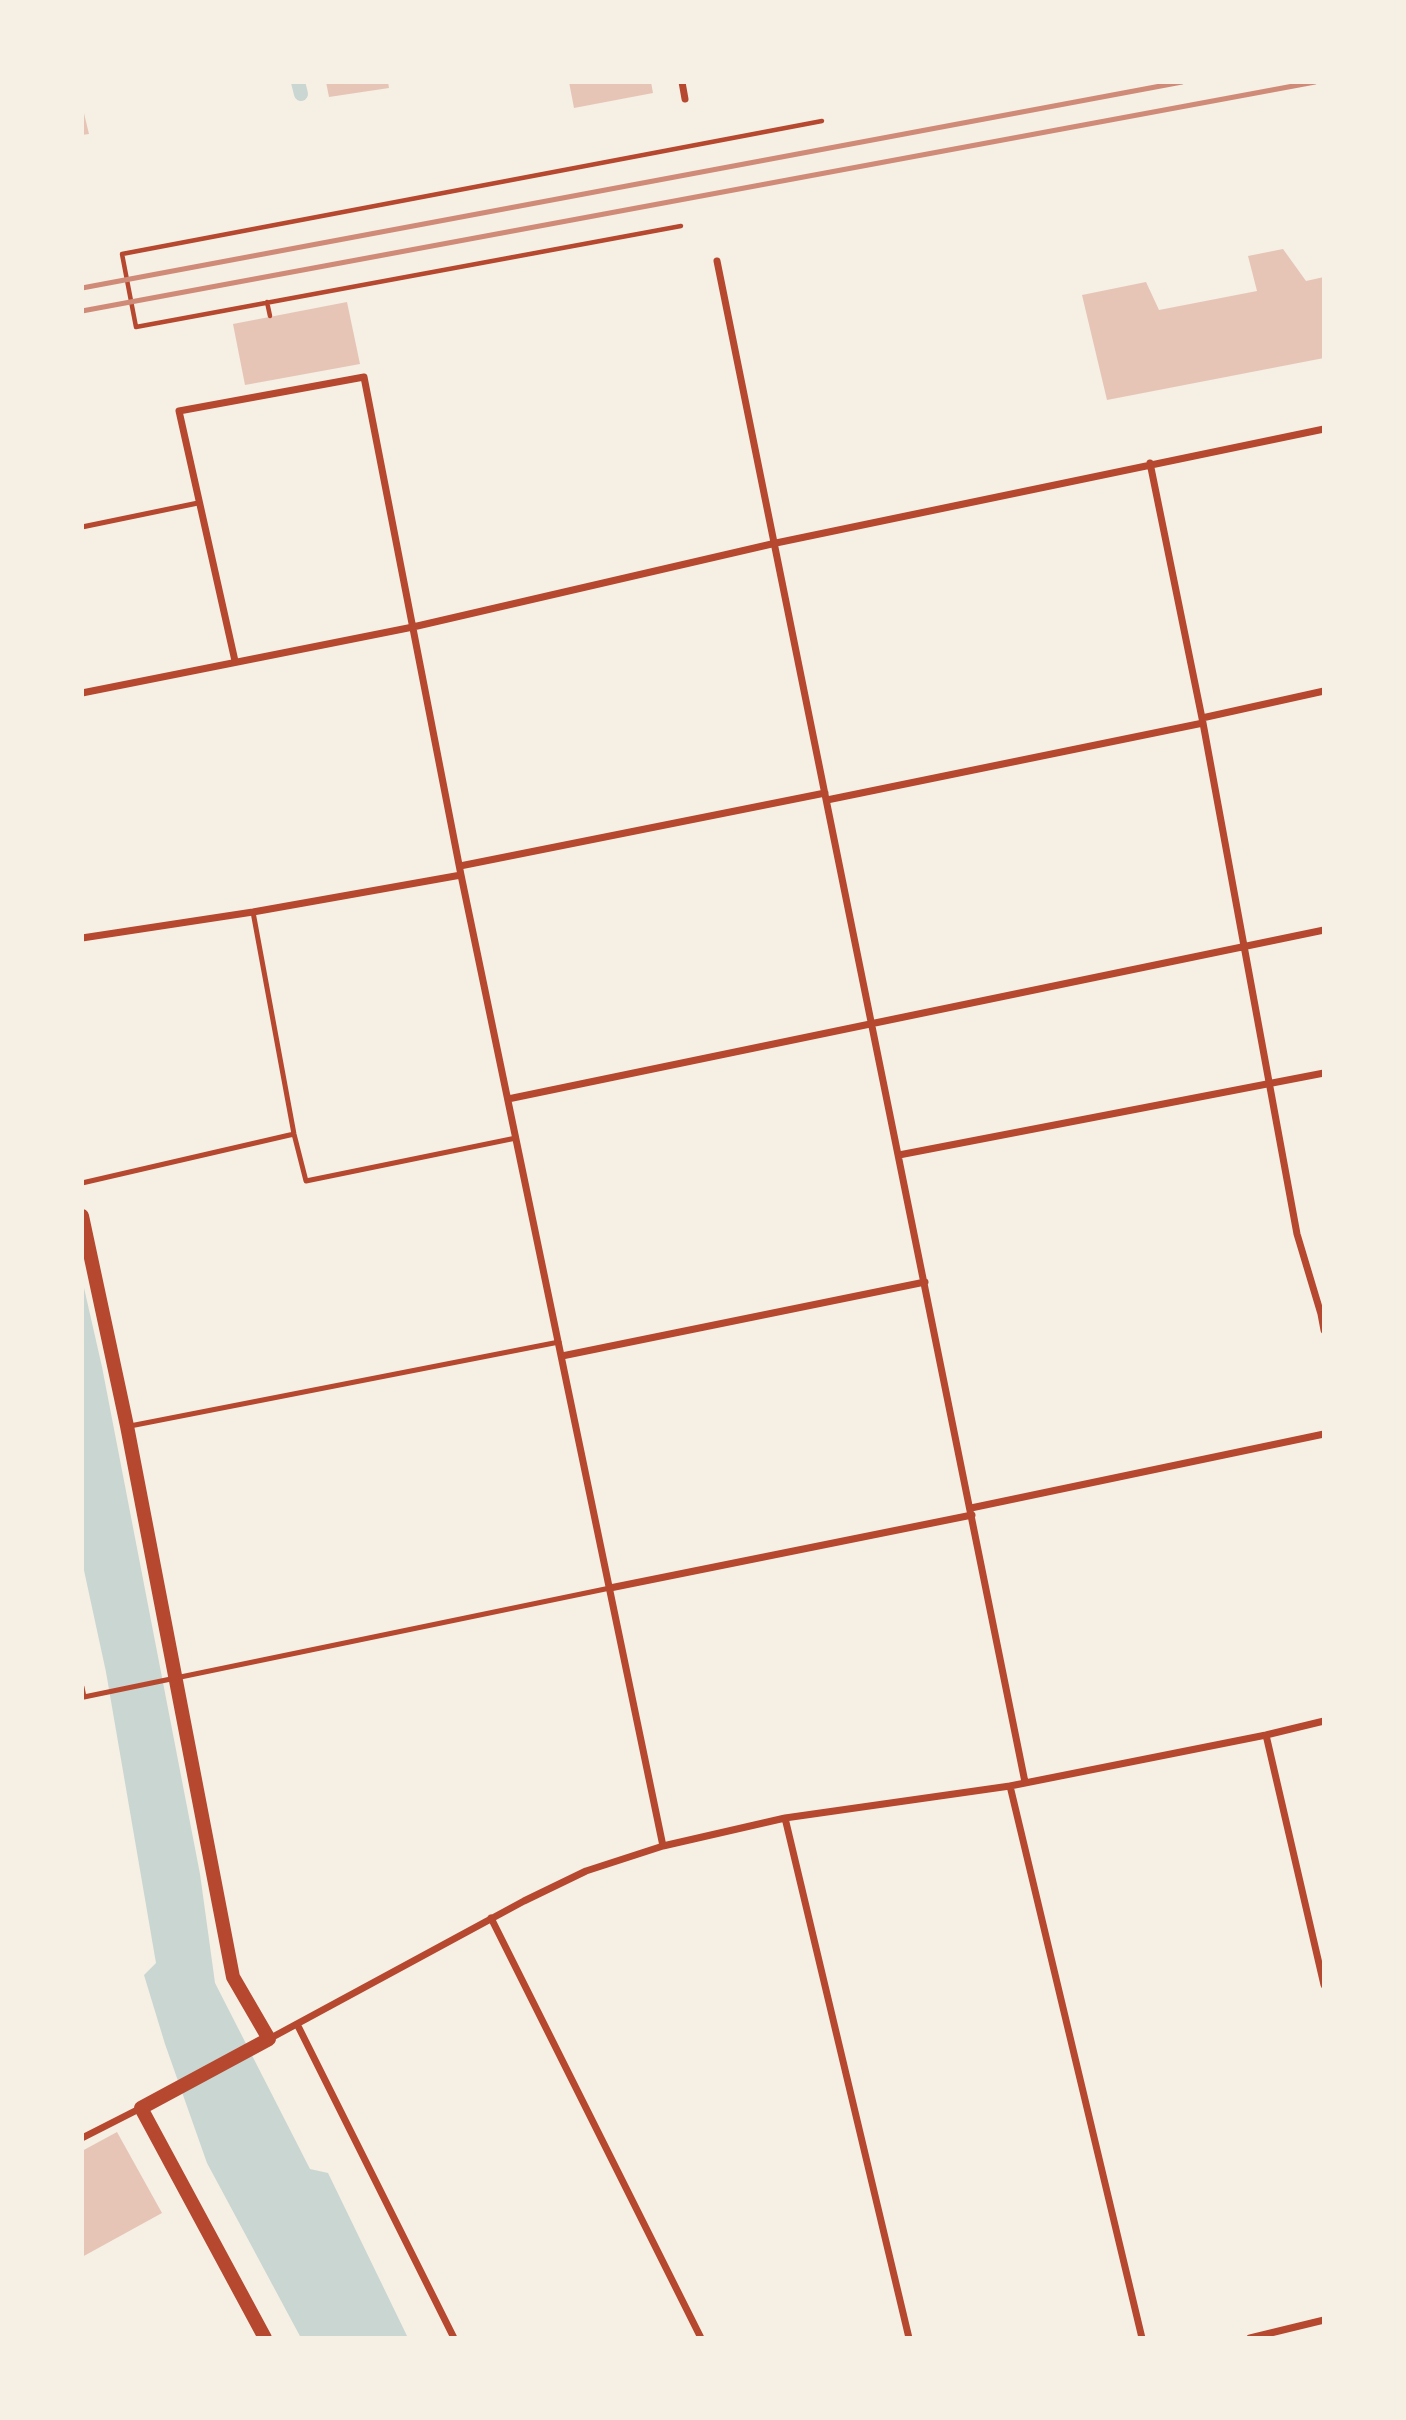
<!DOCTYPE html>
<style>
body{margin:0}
#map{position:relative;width:1406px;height:2420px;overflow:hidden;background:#f6efe4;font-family:Poppins,sans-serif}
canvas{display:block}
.frame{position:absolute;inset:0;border:84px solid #f6efe4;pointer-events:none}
</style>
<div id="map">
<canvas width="1406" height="2420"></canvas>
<div class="frame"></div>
</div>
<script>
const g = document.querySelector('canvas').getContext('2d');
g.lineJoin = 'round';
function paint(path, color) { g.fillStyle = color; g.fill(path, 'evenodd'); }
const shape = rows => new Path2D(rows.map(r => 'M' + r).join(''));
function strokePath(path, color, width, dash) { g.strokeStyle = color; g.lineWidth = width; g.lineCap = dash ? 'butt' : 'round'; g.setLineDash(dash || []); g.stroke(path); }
const water = shape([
 [82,1279,102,1367,200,1874,215,1983,310,2169,328,2173,408,2338,301,2338,207,2163,165,2044,144,1975,156,1963,106,1672,82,1561]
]);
const stream = shape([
 [298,82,301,94]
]);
const building = shape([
 [326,82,388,82,389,88,329,97],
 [569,82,651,82,653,93,574,108],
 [82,105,89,134,82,135],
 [1283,249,1306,281,1324,277,1324,358,1107,400,1082,295,1146,282,1159,310,1257,291,1248,256],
 [347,302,360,364,245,385,233,324],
 [117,2132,162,2213,82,2257,82,2151]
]);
const path = shape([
 [681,226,136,327,122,254,822,121],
 [267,302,270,316]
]);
const service = shape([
 [82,527,198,503],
 [253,912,294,1134,306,1181,516,1138],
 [82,1183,294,1134],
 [130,1426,559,1342],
 [82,1687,84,1697,610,1588]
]);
const minor = shape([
 [682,82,685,99],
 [717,261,1025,1782],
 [1150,463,1203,723,1297,1234,1321,1314,1324,1330],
 [235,661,179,411,364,377,461,875,663,1846],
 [82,693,413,627,776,543,1324,429],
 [1202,718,1324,691],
 [827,800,1203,723],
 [460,866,825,793],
 [82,938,253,912,461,875],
 [508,1099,1324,930],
 [899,1155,1324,1073],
 [562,1356,925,1282],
 [971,1508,1324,1434],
 [610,1588,972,1515],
 [1266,1735,1324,1985],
 [1010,1786,1142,2338],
 [785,1818,909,2338],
 [491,1918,701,2338],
 [297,2024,454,2338],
 [269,2039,524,1901,586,1871,663,1846,785,1818,1010,1786,1266,1735,1324,1721],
 [82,2138,141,2108],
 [1250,2338,1324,2320]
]);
const secondary = shape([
 [82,1216,127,1426,233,1977,269,2039,141,2108,265,2338]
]);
const rail = shape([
 [82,288,1182,82],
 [82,311,1315,82]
]);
paint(water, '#c9d6d2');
strokePath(stream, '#c9d6d2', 14);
paint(building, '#e6c5b7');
strokePath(path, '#b5482f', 4.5);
strokePath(service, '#b5482f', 5);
strokePath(minor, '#b5482f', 7);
strokePath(secondary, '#b5482f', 14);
strokePath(rail, '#cf8b77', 5);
</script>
